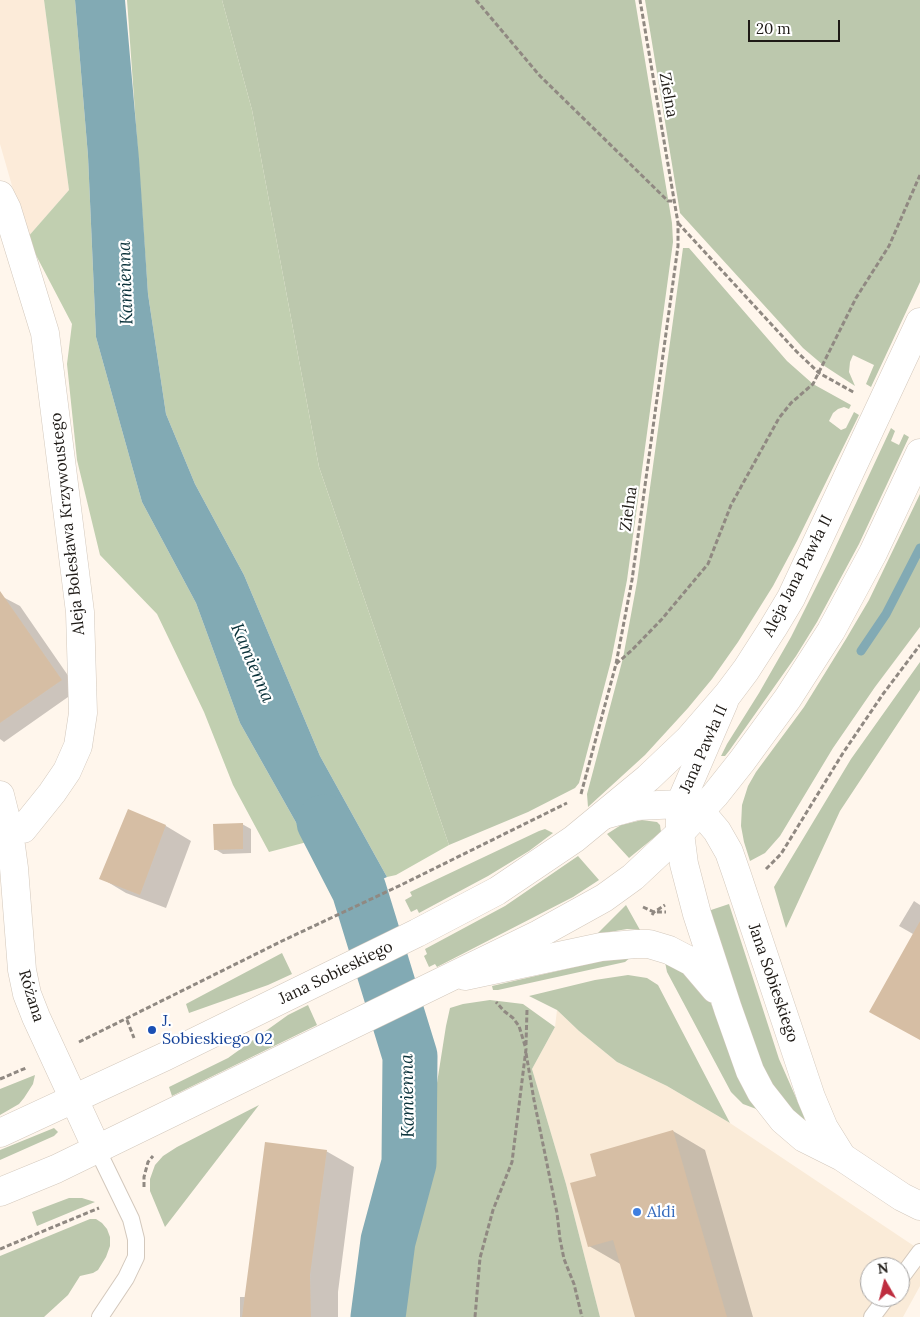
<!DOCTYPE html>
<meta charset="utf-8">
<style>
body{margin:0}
#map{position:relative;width:920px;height:1317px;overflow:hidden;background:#fff6ec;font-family:Lora,serif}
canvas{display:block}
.north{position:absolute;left:860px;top:1257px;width:50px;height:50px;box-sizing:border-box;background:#fff;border:1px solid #a5a3a2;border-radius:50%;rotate:352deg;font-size:14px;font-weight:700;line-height:20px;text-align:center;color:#1e1a16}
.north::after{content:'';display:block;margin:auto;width:18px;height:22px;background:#be2d3f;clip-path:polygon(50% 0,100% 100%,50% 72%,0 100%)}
.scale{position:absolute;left:748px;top:20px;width:92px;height:22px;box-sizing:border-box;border:2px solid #1e1a16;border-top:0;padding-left:6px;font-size:15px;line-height:18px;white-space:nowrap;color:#1e1a16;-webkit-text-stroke:4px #fff;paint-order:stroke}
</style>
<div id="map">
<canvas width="920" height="1317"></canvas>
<div class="north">N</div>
<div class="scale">20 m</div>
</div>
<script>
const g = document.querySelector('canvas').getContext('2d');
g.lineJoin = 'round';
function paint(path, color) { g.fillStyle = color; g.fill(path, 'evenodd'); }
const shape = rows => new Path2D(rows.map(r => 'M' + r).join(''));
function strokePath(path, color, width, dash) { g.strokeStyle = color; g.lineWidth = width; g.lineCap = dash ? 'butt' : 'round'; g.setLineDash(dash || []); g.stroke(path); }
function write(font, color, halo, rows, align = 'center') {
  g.font = font + ' Lora,serif'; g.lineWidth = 4.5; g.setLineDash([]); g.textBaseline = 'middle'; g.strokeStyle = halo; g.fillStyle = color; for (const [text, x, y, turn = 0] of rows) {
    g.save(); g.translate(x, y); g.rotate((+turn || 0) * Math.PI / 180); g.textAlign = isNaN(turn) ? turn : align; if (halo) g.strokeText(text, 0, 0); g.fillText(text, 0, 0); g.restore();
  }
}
const commercial = shape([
 [557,1010,579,1031,617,1062,667,1086,730,1123,920,1250,920,1286,903,1317,600,1317,566,1184,532,1069,555,1027],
 [870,1267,900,1267,900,1297,870,1297]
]);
const built = shape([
 [0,0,44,0,69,190,27,238,0,144]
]);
const green = shape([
 [222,0,635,0,672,223,673,242,627,580,611,661,579,783,575,788,528,812,449,845,319,467,252,110],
 [645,0,920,0,920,282,871,387,866,384,874,365,853,355,850,362,849,372,855,386,823,365,803,348,680,213],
 [683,248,689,248,787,361,813,384,851,405,849,409,844,407,838,409,833,413,829,421,841,430,846,428,854,412,859,415,797,541,773,586,738,642,712,679,688,708,645,755,588,807,587,794,623,658,637,582],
 [891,428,895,431,891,441,899,445,904,434,909,437,859,544,817,622,796,656,729,751,725,756,721,756,727,744,759,693,791,637,829,561],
 [920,494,920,627,875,687,833,748,780,836,765,853,750,861,744,842,741,826,742,805,748,786,756,772,804,707,846,639,869,600],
 [920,662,920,690,840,811,786,928,774,887,851,759],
 [642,820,657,822,660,825,661,832,629,858,607,834,621,825],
 [545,829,553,833,529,851,488,876,419,913,417,909,411,912,405,900,412,896,410,892,539,831],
 [578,856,599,880,573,897,437,967,435,964,429,967,424,956,427,954,425,949,505,906],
 [729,904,779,1059,805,1118,803,1120,796,1115,775,1090,762,1066,708,911],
 [626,905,640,930,627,929,598,934,598,933],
 [282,953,292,974,268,985,189,1013,186,1004],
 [631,957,625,962,498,990,493,990,492,986,605,960],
 [665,962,682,971,709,999,759,1110,743,1104,731,1092,667,972],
 [628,975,647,978,658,985,730,1123,667,1086,617,1062,579,1031,557,1010,529,996,595,980],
 [490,1000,523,1004,555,1027,532,1069,566,1184,600,1317,405,1317,415,1222,446,1026,450,1008,463,1004],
 [308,1005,317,1025,172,1096,169,1087,228,1058,288,1015],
 [35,1075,33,1084,24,1098,19,1104,0,1115,0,1089],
 [259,1105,165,1227,150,1191,150,1179,155,1165,163,1156,177,1147],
 [54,1128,58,1132,54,1136,0,1160,0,1150],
 [69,1198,82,1198,95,1202,37,1226,32,1212],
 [90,1219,96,1219,102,1223,107,1229,110,1237,110,1246,106,1257,98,1270,93,1273,80,1276,68,1295,44,1317,0,1317,0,1256]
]);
const forest = shape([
 [44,0,75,0,88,156,96,337,142,502,196,603,240,723,307,842,269,852,233,785,204,712,157,614,100,555,77,460,67,364,72,324,27,238,69,190],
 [127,0,222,0,252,110,319,467,449,845,396,875,387,877,320,756,244,575,195,484,166,414,148,294]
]);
const water = shape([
 [75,0,125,0,139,159,148,294,166,414,195,484,244,575,320,756,387,877,336,901,307,842,240,723,196,603,142,502,96,337,88,156]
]);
const shadow = shape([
 [3,597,20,606,78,690,4,742,0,739,0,599],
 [128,811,166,826,191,841,166,908,126,893,101,878],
 [242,824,251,829,251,853,223,854,215,849],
 [914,901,920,905,920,938,899,926],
 [673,1131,705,1150,753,1317,636,1317,622,1265,589,1246],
 [326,1151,354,1167,338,1292,338,1317,240,1317,240,1297,246,1297]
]);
const stream = shape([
 [861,651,886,614,920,548]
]);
const river = shape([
 [324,822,359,890,410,1056,409,1163,388,1241,378,1317]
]);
const building = shape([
 [0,591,62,680,0,723],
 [128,809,166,825,140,895,99,879],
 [243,823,243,849,214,850,213,824],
 [920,921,920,1040,869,1012],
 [673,1130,727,1317,635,1317,613,1240,588,1247,570,1183,596,1176,590,1154],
 [265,1142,327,1150,310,1275,311,1317,242,1317]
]);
const path = shape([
 [476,0,540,76,668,201,673,201],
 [678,223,796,351,819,373,855,393],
 [616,664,632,650,662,619,708,564,731,505,779,418,791,403,813,384,856,298,889,246,920,175],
 [581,794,616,664,632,580,678,246,678,223,640,0],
 [766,869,781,854,843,753,883,694,920,645],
 [643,907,654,912,666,912],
 [652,915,654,912,665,905],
 [127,1020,134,1038],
 [79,1042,282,941,401,885,567,803],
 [526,1045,527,1010],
 [526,1053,534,1100,557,1213,560,1239,564,1259,574,1284,582,1317],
 [0,1079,26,1068],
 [144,1187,144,1177,148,1162,153,1156],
 [0,1249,99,1208],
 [475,1317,480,1258,493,1210,512,1162,526,1049,519,1026,513,1018,504,1011,496,1002]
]);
const service = shape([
 [97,1149,131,1219,136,1239,136,1257,126,1278,100,1317],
 [900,1279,920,1252],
 [872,1317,887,1297]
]);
const minor = shape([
 [0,195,7,209,45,333,80,612,83,713,78,746,67,771,52,793,23,829,9,831],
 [0,795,9,831,14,868,22,970,27,994,36,1017,97,1149]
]);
const tertiary = shape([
 [724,702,680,804,680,833,684,864,697,914,728,1009,750,1071,761,1092,783,1120,804,1138,842,1157,902,1197,920,1206],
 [604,815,637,806,680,804,701,812,717,831,729,852,737,875,811,1097,824,1128,842,1157],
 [465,976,601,947,636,944,649,944,669,950,692,962,715,989]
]);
const primary = shape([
 [0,1133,164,1057,417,933,497,891,574,839,648,778,689,739,728,694,746,670,773,628,791,598,920,322],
 [0,1192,56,1169,539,934,604,898,633,877,680,833,715,795,742,761,788,698,831,631,873,553,920,453]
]);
const markers = [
 [152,1030,5,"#1a4fb4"],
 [637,1212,5,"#3f7fe0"]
];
const streetNames = [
 ["Zielna",668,95,80],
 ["Zielna",629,509,-82],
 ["Aleja Bolesława Krzywoustego",68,524,-96],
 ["Aleja Jana Pawła II",798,576,-63],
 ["Jana Pawła II",704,749,-66],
 ["Jana Sobieskiego",336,973,-26],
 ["Jana Sobieskiego",773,983,71],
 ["Różana",31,996,73]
];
const transitNames = [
 ["J.",162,1021],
 ["Sobieskiego 02",162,1039]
];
const shopNames = [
 ["Aldi",647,1212]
];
const waterNames = [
 ["Kamienna",126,283,-92],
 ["Kamienna",252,663,67],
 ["Kamienna",408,1096,-91]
];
paint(commercial, '#faebd8');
paint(built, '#fcebd9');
paint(green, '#bcc8ad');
paint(forest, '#c1cfb0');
paint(water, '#82aab4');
paint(shadow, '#0003');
strokePath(stream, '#82aab4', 9);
strokePath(river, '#82aab4', 55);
paint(building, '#d6bea4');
strokePath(service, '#d3c8bc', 18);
strokePath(minor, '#d3c8bc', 29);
strokePath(tertiary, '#d3c8bc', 29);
strokePath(primary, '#d3c8bc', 29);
strokePath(path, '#908982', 3, [5, 2.5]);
strokePath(service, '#fff', 16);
strokePath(minor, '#fff', 28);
strokePath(tertiary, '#fff', 28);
strokePath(primary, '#fff', 28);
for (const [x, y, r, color] of markers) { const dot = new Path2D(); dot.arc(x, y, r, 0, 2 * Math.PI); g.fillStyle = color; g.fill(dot); strokePath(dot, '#fff', 2); }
write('16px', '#1e1a16', '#fff', streetNames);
write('16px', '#164399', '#fff', transitNames, 'left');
write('16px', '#366cbe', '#fff', shopNames, 'left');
write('italic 18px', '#0a323a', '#fff', waterNames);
</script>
